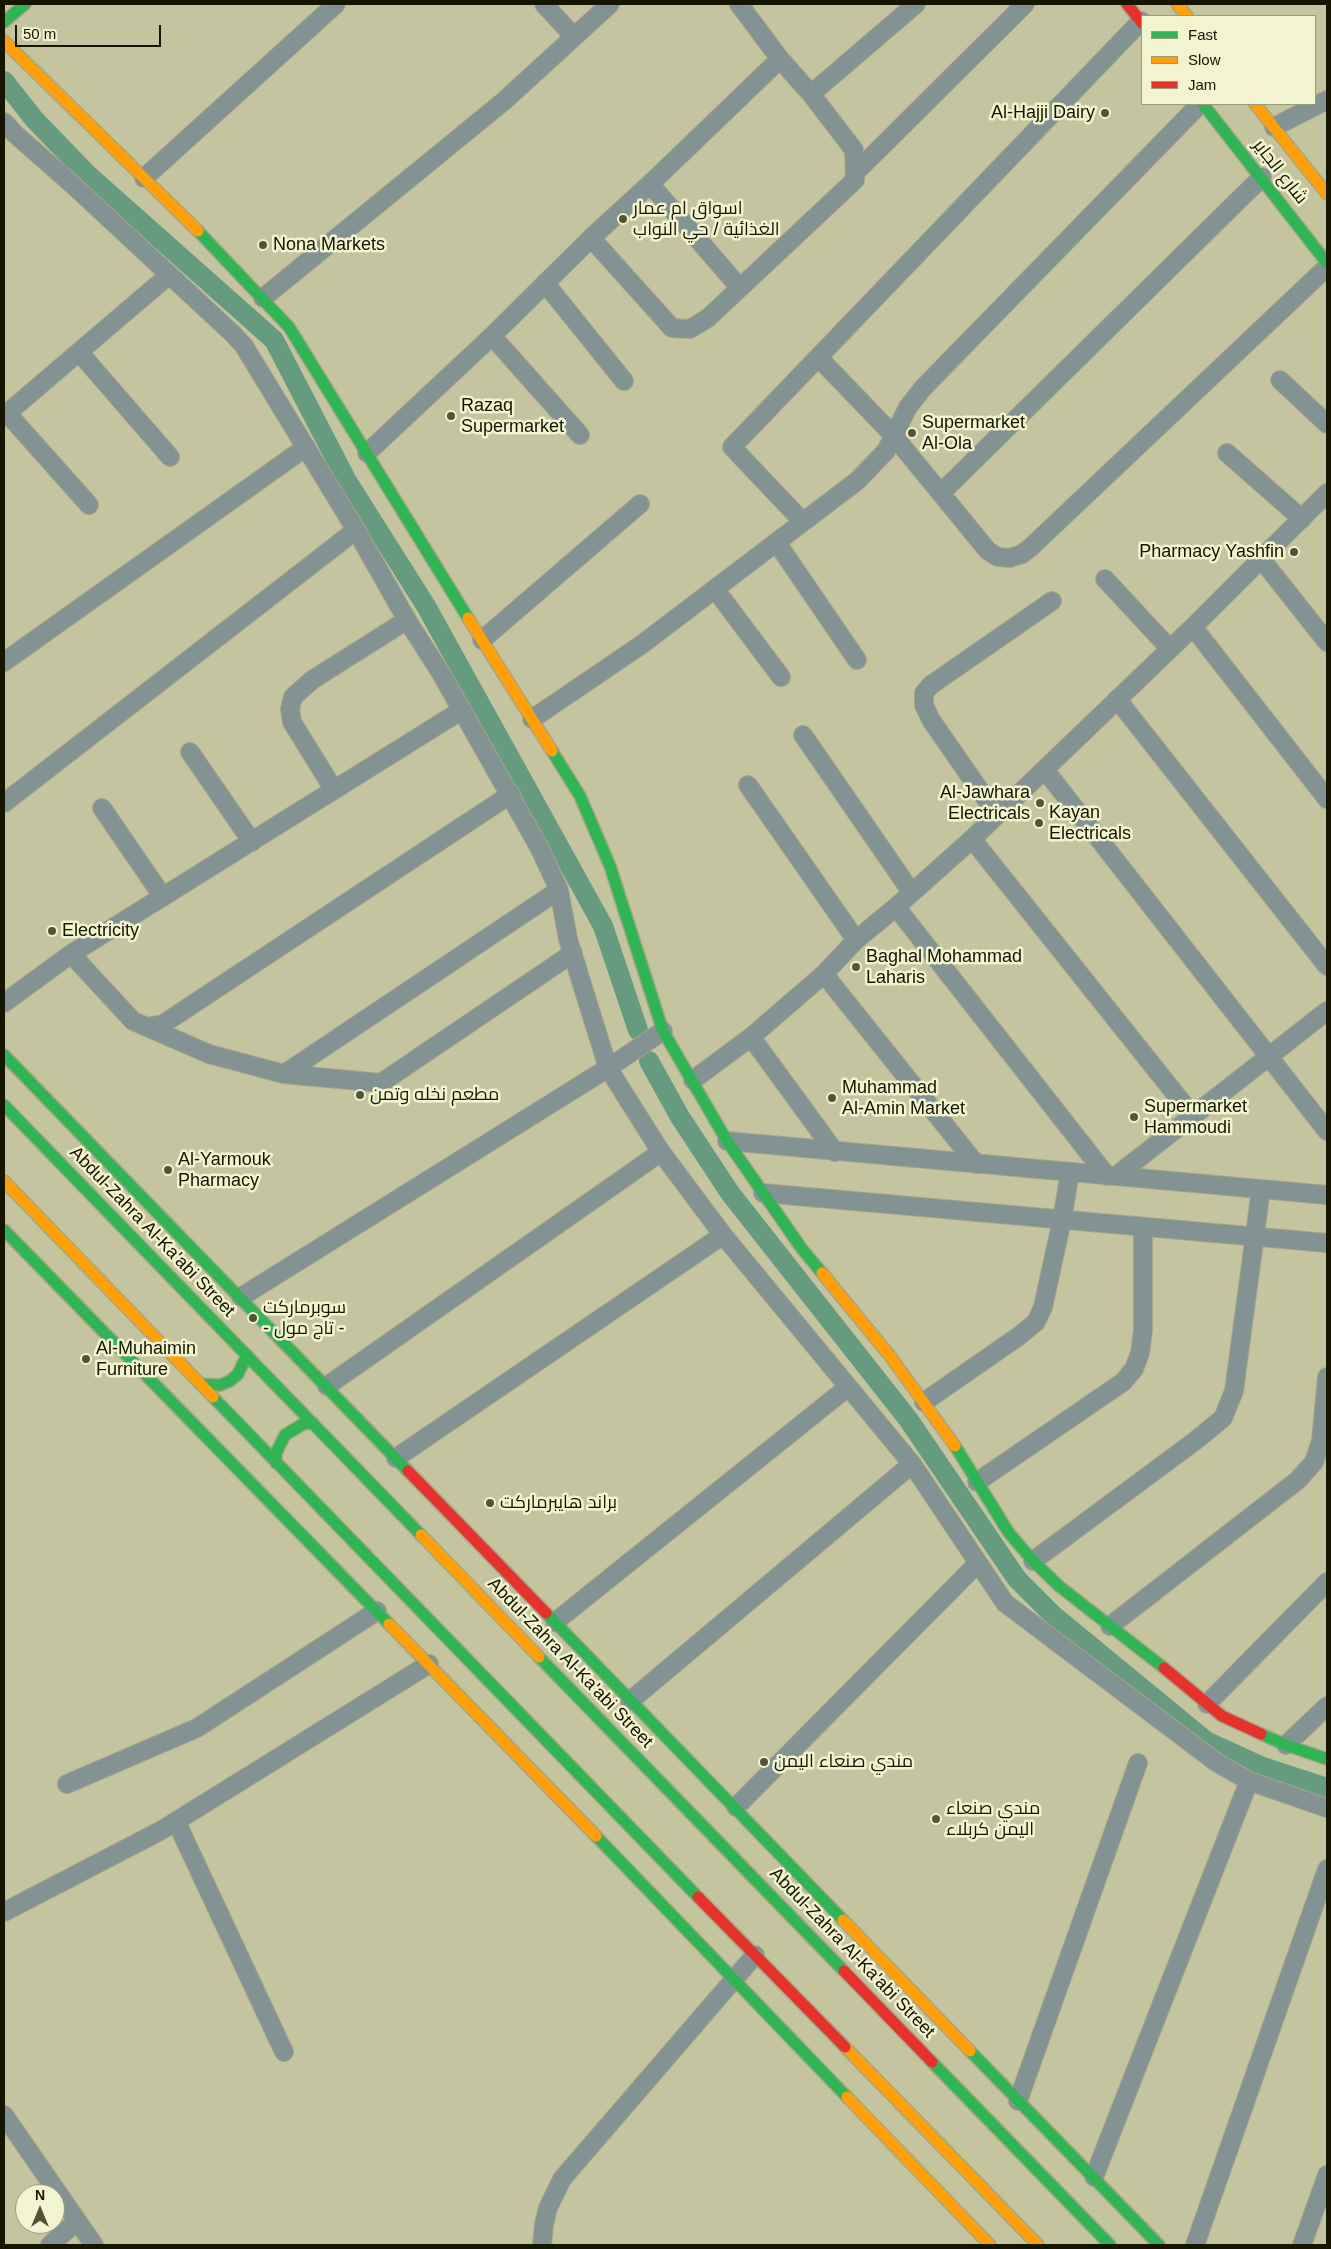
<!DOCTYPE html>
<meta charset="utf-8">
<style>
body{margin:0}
#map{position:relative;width:1331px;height:2249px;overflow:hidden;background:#c4c59e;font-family:Helvetica,sans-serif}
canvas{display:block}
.frame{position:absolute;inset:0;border:5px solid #151500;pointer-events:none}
.legend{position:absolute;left:1141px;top:15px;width:175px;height:90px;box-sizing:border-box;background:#f2f4d0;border:1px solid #9a9b7d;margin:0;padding:6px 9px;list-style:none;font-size:15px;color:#151500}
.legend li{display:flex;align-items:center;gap:10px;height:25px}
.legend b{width:25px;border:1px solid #9a9b7d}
.north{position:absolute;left:15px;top:2184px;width:50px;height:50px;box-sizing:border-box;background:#f2f4d0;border:1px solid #9a9b7d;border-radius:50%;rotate:0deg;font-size:14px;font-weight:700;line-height:20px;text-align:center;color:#151500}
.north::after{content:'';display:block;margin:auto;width:18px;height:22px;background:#525337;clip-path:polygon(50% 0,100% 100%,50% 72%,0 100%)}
.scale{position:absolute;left:15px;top:25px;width:146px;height:22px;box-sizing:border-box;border:2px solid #151500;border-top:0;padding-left:6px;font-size:15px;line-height:18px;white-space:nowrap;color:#151500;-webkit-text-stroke:4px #f2f4d0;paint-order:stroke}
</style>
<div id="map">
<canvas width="1331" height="2249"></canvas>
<div class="frame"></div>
<ul class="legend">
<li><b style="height:6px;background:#30b455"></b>Fast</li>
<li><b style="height:6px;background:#ff9f0a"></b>Slow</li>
<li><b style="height:6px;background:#e5322d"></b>Jam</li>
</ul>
<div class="north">N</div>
<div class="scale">50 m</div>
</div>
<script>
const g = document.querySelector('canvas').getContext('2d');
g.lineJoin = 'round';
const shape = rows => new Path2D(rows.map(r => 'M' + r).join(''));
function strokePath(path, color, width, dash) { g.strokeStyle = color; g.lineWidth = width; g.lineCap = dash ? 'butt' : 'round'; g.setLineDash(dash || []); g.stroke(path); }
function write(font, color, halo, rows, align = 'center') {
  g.font = font + ' Helvetica,Cairo,sans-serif'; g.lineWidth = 5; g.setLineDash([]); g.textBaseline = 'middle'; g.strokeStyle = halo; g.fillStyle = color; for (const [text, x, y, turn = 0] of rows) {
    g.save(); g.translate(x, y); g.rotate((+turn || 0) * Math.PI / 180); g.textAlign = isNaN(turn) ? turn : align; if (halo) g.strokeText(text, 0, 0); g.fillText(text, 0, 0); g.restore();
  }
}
const canal = shape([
 [4,81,34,119,87,174,274,340,347,481,426,606,603,926,638,1030],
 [649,1061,680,1117,730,1193,908,1419,1017,1579,1054,1616,1206,1741,1263,1767,1327,1788]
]);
const street = shape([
 [544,4,574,37],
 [739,4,780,59],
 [811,94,916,4],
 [4,122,15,134,73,185,233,334,244,346,356,530,407,620,442,675,539,847,559,890,568,939,608,1068,661,1152,723,1235,912,1464,1005,1603,1216,1762,1249,1781,1327,1808],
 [1274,127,1327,100],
 [856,172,1025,4],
 [144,178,336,4],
 [650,184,740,288],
 [545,283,624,381],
 [263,298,504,101,610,4],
 [492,336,580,435],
 [79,352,170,457],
 [819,358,893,435,988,551,998,557,1010,558,1022,554,1031,547,1327,267],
 [1280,380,1327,424],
 [7,413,89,505],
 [4,416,169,275],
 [367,453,492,336,591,238,650,184,780,59,811,94,854,150,855,180,708,318,690,329,672,328,591,238],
 [1227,453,1302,519],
 [941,493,1262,177],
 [803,522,732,447,1141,21],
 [777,543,857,660],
 [1262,560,1327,642],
 [1105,579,1170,649],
 [715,589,781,677],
 [1193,627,1327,799],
 [482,640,640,504],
 [4,662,306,447],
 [1117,699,1327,966],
 [532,719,641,645,857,481,886,451,908,407,923,388,1200,104],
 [803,735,912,893],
 [190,752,252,842],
 [1045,770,1327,1131],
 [748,785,856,940],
 [334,790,292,722,290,709,293,697,312,680,407,620],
 [4,803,356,530],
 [102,808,163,897],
 [997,815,931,720,924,705,924,693,931,685,1052,601],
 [972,839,1193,1116],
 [896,907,1107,1176],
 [71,954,133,1021,147,1027,163,1024,511,794],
 [824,974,976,1164],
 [4,1003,71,954,462,710],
 [147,1027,209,1054,284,1074,381,1083,573,953],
 [751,1037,835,1152],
 [284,1074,559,890],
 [693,1080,751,1037,824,974,856,940,896,907,972,839,1193,627,1327,493],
 [727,1141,1327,1195],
 [1116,1176,1327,1011],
 [763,1193,1327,1243],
 [241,1297,608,1068,663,1031],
 [327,1386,661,1152],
 [924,1402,1019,1336,1036,1322,1043,1307,1062,1220,1070,1172],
 [396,1458,723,1235],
 [977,1482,1123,1382,1134,1369,1140,1353,1143,1330,1143,1227],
 [1033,1561,1195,1441,1223,1418,1234,1391,1261,1189],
 [555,1622,848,1387],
 [1110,1626,1298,1480,1314,1462,1321,1441,1327,1377],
 [630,1701,912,1464],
 [1207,1704,1327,1582],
 [1286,1745,1327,1706],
 [67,1784,197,1728,377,1611],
 [736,1807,978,1563],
 [176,1821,284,2052],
 [4,1912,162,1830,429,1664],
 [1018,2101,1138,1763],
 [4,2115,94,2245],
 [1094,2177,1249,1781],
 [50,2245,76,2222],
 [542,2245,544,2224,548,2208,562,2179,755,1955],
 [1195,2245,1327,1869],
 [1302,2245,1327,2175]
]);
const fast = shape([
 [4,22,25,4],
 [1203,104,1327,263],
 [198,231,289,327,468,618],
 [552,751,580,796,610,866,663,1031,727,1141,802,1249,822,1273],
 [4,1055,408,1471],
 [4,1105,421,1535],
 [4,1230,389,1624],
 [200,1384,220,1385,230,1381,238,1374,247,1355],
 [213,1397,698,1897],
 [955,1446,1009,1533,1033,1561,1059,1586,1164,1668],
 [276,1463,276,1453,285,1435,303,1424,313,1423],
 [546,1613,843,1920],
 [539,1657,844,1971],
 [1261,1734,1286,1745,1327,1759],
 [596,1836,847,2097],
 [970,2051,1159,2245],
 [932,2062,1110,2245]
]);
const slow = shape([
 [1177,4,1187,16],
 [4,41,198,231],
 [1255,104,1327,194],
 [468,618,552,751],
 [4,1181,213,1397],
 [822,1273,890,1356,955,1446],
 [421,1535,539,1657],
 [389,1624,596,1836],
 [843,1920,970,2051],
 [845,2047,1038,2245],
 [847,2097,990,2245]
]);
const jam = shape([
 [1127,4,1142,23],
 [408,1471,546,1613],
 [1164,1668,1222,1716,1261,1734],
 [698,1897,845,2047],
 [844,1971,932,2062]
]);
const markers = [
 [1105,113,5,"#525337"],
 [623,219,5,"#525337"],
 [263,245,5,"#525337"],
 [451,416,5,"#525337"],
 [912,433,5,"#525337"],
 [1294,552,5,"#525337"],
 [1040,803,5,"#525337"],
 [1039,823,5,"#525337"],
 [52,931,5,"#525337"],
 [856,967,5,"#525337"],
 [360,1095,5,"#525337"],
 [832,1098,5,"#525337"],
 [1134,1117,5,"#525337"],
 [168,1170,5,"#525337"],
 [253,1318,5,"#525337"],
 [86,1359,5,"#525337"],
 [490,1503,5,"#525337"],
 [764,1762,5,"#525337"],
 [936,1819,5,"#525337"]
];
const poiNames = [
 ["Al-Hajji Dairy",1095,113,"right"],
 ["اسواق ام عمار",633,209],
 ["الغذائية / حي النواب",633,230],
 ["Nona Markets",273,245],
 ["Razaq",461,406],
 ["Supermarket",461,427],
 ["Supermarket",922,423],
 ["Al-Ola",922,444],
 ["Pharmacy Yashfin",1284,552,"right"],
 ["Al-Jawhara",1030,793,"right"],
 ["Electricals",1030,814,"right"],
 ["Kayan",1049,813],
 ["Electricals",1049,834],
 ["Electricity",62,931],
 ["Baghal Mohammad",866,957],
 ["Laharis",866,978],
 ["Muhammad",842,1088],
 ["Al-Amin Market",842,1109],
 ["مطعم نخله وتمن",370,1095],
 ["Supermarket",1144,1107],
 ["Hammoudi",1144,1128],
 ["Al-Yarmouk",178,1160],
 ["Pharmacy",178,1181],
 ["سوبرماركت",263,1308],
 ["- تاج مول -",263,1329],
 ["Al-Muhaimin",96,1349],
 ["Furniture",96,1370],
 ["براند هايبرماركت",500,1503],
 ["مندي صنعاء اليمن",774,1762],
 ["مندي صنعاء",946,1809],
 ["اليمن كربلاء",946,1830]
];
const streetNames = [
 ["شارع الجاير",1280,172,52],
 ["Abdul-Zahra Al-Ka'abi Street",152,1232,46],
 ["Abdul-Zahra Al-Ka'abi Street",570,1663,46],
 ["Abdul-Zahra Al-Ka'abi Street",852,1953,46]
];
strokePath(canal, '#669b7f', 20);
strokePath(street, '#a5a588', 20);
strokePath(fast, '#a5a588', 14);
strokePath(slow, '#a5a588', 14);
strokePath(jam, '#a5a588', 14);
strokePath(street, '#839293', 18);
strokePath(fast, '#30b455', 11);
strokePath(slow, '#ff9f0a', 11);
strokePath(jam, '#e5322d', 11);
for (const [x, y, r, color] of markers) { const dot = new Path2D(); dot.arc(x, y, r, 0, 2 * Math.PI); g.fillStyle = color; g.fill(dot); strokePath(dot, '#f2f4d0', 2); }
write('18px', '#151500', '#f2f4d0', poiNames, 'left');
write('18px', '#151500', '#f2f4d0', streetNames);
</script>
